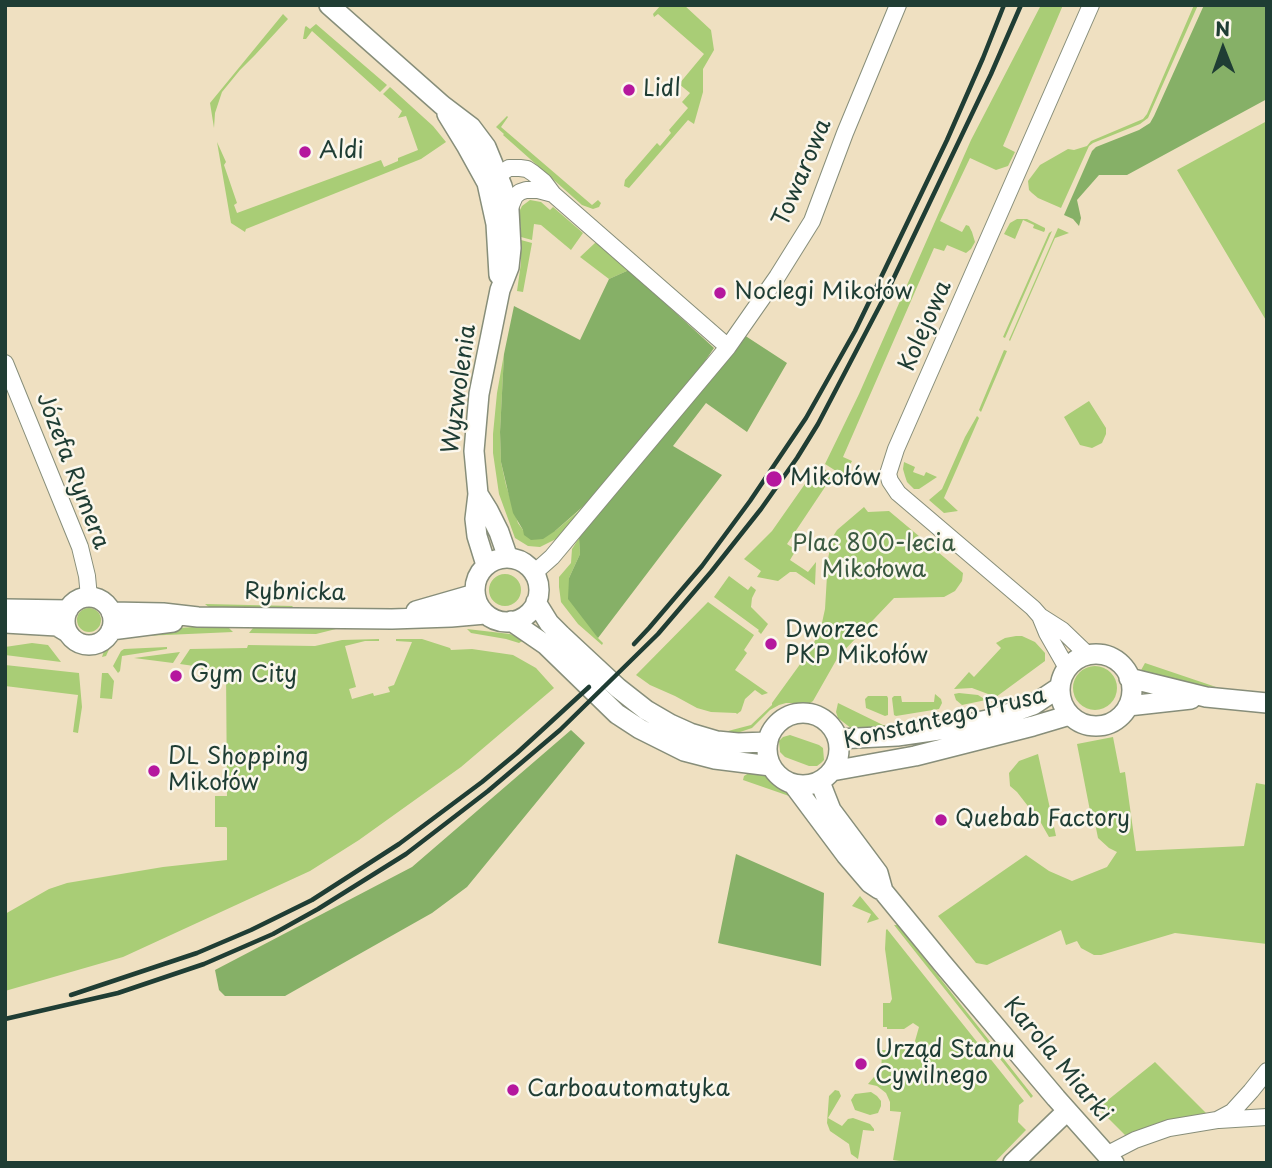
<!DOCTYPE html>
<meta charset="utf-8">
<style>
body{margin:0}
#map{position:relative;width:1272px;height:1168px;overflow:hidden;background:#efe0c1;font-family:"Playpen Sans",sans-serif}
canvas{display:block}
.frame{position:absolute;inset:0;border:7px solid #1f3d34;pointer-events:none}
.north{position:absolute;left:1188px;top:14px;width:70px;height:70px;-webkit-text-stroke:5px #fbf7ec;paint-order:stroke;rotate:359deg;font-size:19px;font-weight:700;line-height:28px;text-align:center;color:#1f3d34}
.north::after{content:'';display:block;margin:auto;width:24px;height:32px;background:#1f3d34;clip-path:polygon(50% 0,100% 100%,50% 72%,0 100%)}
</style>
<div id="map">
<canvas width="1272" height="1168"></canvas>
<div class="frame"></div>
<div class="north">N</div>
</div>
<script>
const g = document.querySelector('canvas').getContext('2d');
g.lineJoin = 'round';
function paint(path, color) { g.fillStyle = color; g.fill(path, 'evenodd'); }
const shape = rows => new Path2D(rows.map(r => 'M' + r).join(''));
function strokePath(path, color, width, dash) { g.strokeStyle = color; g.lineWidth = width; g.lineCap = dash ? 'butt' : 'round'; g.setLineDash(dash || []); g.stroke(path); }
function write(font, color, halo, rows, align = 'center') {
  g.font = font + ' "Playpen Sans",sans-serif'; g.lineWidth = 5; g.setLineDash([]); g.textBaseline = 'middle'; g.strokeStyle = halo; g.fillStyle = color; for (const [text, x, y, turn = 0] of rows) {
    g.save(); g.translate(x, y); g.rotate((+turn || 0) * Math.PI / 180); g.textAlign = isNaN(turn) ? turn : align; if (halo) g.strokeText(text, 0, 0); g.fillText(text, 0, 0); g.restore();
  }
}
const green = shape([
 [661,5,684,5,711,30,714,50,703,69,703,92,694,124,688,120,629,188,624,186,625,180,657,143,660,146,671,133,669,130,688,108,682,102,690,93,679,84,704,54,658,14,654,17,653,14],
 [1041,5,1063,5,1003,146,1015,152,1008,166,996,170,970,158,940,221,962,232,966,225,969,226,972,232,975,242,971,249,966,253,947,245,944,251,934,248,843,457,852,461,844,476,825,464,859,394,971,140],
 [1194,5,1198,5,1148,118,1140,124,1093,143,1089,146,1061,208,1038,198,1032,193,1029,190,1028,181,1040,165,1068,149,1074,150,1087,146,1091,141,1143,119,1147,114],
 [283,14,288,19,255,55,240,70,222,92,215,113,214,128,210,103],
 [316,24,387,85,380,92,312,31,306,39,303,39,305,27,306,26,310,29],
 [390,87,433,126,446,142,421,159,246,229,245,232,231,223,217,142,226,162,224,165,237,203,234,205,237,213,381,160,384,167,398,161,398,158,418,150,406,116,398,118,402,111,383,94],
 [507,116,508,117,501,127,592,205,598,200,601,203,599,207,593,209,582,205,503,135,504,134,496,127],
 [1267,121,1267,322,1177,170],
 [530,200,541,202,550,210,553,207,583,233,571,250,541,225,534,224,532,240,521,237,519,212,522,206],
 [1017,219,1027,219,1045,228,1045,230,1044,232,1033,228,1034,225,1023,220,1015,239,1004,234,1010,223],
 [1058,228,1069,233,1055,238,1010,341,1009,340],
 [1052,231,1005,338,1003,337,1049,233],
 [521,240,532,243,523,292,517,291,521,263],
 [595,243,602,244,629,270,609,279,580,257],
 [1004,350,1007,351,981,412,979,410,981,405],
 [504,354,500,432,501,462,506,485,518,523,523,530,555,531,588,503,558,538,540,547,528,546,515,538,499,494,493,453,493,434,497,393],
 [1089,401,1106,428,1106,434,1102,443,1092,448,1080,445,1064,417],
 [977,416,979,418,944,498,958,511,944,513,929,500,942,489,965,437],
 [904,462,915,467,913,472,924,476,926,472,937,477,919,489,914,489,907,482,905,476,903,469],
 [823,468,833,475,787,544,796,550,790,560,808,572,816,562,815,585,796,572,790,572,778,581,757,577,761,571,744,559,772,531,814,471,819,473],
 [864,507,868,512,889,511,963,573,962,581,955,591,944,597,894,598,838,657,813,701,810,703,786,703,779,705,770,710,752,728,737,733,728,734,728,731,751,725,772,705,772,703,806,656,820,632,825,609,828,559,832,538,837,530],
 [579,538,580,554,569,578,598,638,603,643,602,645,578,624,561,602,559,587,559,577,571,563,572,549],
 '489 590a16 16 0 1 1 32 0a16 16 0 1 1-32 0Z',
 [729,576,748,590,751,586,756,590,752,598,751,607,768,624,761,634,758,631,759,630,714,597],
 [708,602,754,635,744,650,747,653,735,670,768,693,762,695,755,690,745,699,741,711,737,714,736,713,711,712,697,708,675,696,650,685,636,675],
 [205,604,293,606,289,610,210,608],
 '77 620a12 12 0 1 1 24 0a12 12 0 1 1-24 0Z',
 [223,625,228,627,233,632,121,637,112,643,106,656,102,657,106,645,112,638,164,629],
 [259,626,336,627,336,629,316,634,249,633,253,628],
 [467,629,510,634,524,640,519,643,506,639,471,633],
 [1016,636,1022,636,1035,642,1045,653,1045,661,996,697,972,688,954,689,969,672,974,677,1001,648,996,643,1005,638],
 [379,639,379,641,365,641,345,646,356,687,349,689,352,699,373,693,374,696,390,692,388,687,394,685,412,642,396,641,396,639,422,639,450,648,451,650,472,649,513,655,536,668,554,688,461,767,359,840,310,871,123,957,5,991,5,914,49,889,67,883,163,867,227,860,227,828,226,827,215,827,215,796,227,796,226,671,202,671,201,667,180,664,190,649,247,648,248,645,315,646,342,640],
 [32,643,48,645,61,662,5,655,5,647],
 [167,647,167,649,122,656,120,671,118,673,113,666,121,651,124,649],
 [180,652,173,663,134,658],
 [1145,663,1216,687,1201,686,1140,672],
 [5,665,79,673,82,707,78,733,73,732,78,695,5,686],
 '1073 688a22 22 0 1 1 44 0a22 22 0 1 1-44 0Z',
 [102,673,108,673,114,681,112,699,100,698],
 [959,693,978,695,986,700,962,705,956,700,954,694],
 [935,694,941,699,942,703,939,709,896,716,894,715,892,698,894,696,901,696,902,702,934,702],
 [868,696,887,696,888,698,888,715,885,716,866,708,865,699],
 [838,703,883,725,889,726,890,728,852,729,838,718,836,712],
 [790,735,819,745,823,748,824,760,821,763,817,766,809,766,785,757,780,752,779,741,783,737],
 [1113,737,1120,773,1125,772,1136,851,1244,846,1256,783,1267,785,1267,944,1175,933,1101,955,1094,955,1081,948,1077,941,1066,945,1061,930,987,965,976,963,938,916,1026,855,1049,871,1072,881,1107,867,1117,852,1109,848,1098,838,1095,823,1092,821,1077,744],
 [1038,754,1056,836,1049,837,1041,823,1017,792,1010,786,1009,773,1019,761],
 [752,771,769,777,792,797,743,780,744,776],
 [860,896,879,919,867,923,871,914,852,906],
 [894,925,898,925,1033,1096,1031,1098],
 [887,929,1024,1101,1019,1105,1018,1122,1026,1130,994,1163,913,1163,893,1160,901,1112,890,1111,890,1102,886,1093,877,1086,868,1084,874,1077,881,1077,882,1050,886,1050,886,1048,904,1049,913,1054,919,1050,915,1041,919,1027,913,1023,904,1029,887,1029,887,1027,883,1027,883,1003,890,1003,892,999,885,949,886,930],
 [1155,1062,1207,1114,1200,1118,1125,1135,1098,1108],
 [835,1090,839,1091,841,1096,828,1118,842,1126,848,1119,853,1118,870,1124,874,1129,874,1131,863,1130,858,1159,851,1154,849,1144,830,1131,827,1123,829,1096],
 [871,1092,877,1096,881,1101,881,1106,878,1113,870,1115,855,1110,851,1100,855,1094]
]);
const forest = shape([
 [1204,5,1267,5,1267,99,1127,175,1099,175,1077,200,1081,218,1079,226,1073,219,1064,215,1092,151,1096,147,1139,130,1150,123,1154,116],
 [629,270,714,348,676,403,587,503,555,531,543,539,531,540,524,535,523,530,513,513,501,462,500,432,504,354,514,306,580,340,609,279],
 [744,335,787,363,747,432,706,403,673,446,722,475,598,638,568,599,569,578,580,554,579,538],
 [571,730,585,743,467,887,432,913,285,996,225,996,219,990,215,970,412,867],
 [736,854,824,893,821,966,718,943]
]);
const minor = shape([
 [489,181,509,168,520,168,527,169,533,173,544,182,553,194,728,347,552,557,534,573],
 [509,210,515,196,520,192,526,190,538,190,553,194],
 [728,347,777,277,812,221,845,133,898,5],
 [5,363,80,547,87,576,89,597],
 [1040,616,1062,630,1088,655],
 [1067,668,1047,633,1040,616,1033,608,898,493,890,481,888,474,896,449,1091,5],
 [1219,1120,1267,1117],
 [1106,1155,1135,1140,1169,1128,1217,1120,1232,1112,1251,1091,1267,1071]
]);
const tertiary = shape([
 [329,5,442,105,471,127,486,147,502,186,509,210,511,248,509,267,500,290,479,394,474,451,478,494,475,519,477,536,486,565],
 [447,114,466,145,487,183,496,224,499,275],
 [478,494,488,510,499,532,508,558],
 '475 590a32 32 0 1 1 64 0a32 32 0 1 1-64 0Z',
 '65 621a24 24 0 1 1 48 0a24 24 0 1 1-48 0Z',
 [536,602,549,623,561,635,618,688,646,710,670,724,690,733,717,741,738,743,768,742],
 [5,609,68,610],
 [416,611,475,594],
 [111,612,163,613,198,617,392,619,451,617,485,614],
 [511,621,546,645,617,714,640,729,684,751,715,759,771,766],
 [5,623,57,626,67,632],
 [111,630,173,622],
 '1060 690a36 36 0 1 1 72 0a36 36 0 1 1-72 0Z',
 [1129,678,1206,697,1267,703],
 [1128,706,1191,699],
 '767 749a36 36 0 1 1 72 0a36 36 0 1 1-72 0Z',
 [838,739,897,736,946,729,996,718,1033,705,1060,687],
 [832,771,915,756,1033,726,1070,715],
 [820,782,831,810,878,873,883,891,942,963,1056,1098,1114,1163],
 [793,784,846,855,870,883,879,889],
 [1013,1163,1067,1111]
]);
const rail = shape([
 [634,644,649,628,702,566,750,501,806,418,855,331,886,267,947,140,983,58,1004,5],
 [71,995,197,953,251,930,312,900,399,844,482,782,517,753,589,687],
 [5,1019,118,993,204,964,273,934,318,909,406,854,488,791,560,730,658,634,711,572,761,509,797,458,818,424,887,292,991,74,1021,5]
]);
const markers = [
 [629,90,7,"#b5179e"],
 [305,152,7,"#b5179e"],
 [720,293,7,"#b5179e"],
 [774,479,9,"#b5179e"],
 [771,644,7,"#b5179e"],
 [176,676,7,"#b5179e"],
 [154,771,7,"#b5179e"],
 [941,820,7,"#b5179e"],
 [861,1064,7,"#b5179e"],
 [513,1090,7,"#b5179e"]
];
const poiNames = [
 ["Lidl",643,90],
 ["Aldi",319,152],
 ["Noclegi Mikołów",734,293],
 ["Mikołów",790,479],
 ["Dworzec",785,631],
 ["PKP Mikołów",785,657],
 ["Gym City",190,676],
 ["DL Shopping",168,758],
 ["Mikołów",168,784],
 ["Quebab Factory",955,820],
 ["Urząd Stanu",875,1051],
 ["Cywilnego",875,1077],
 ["Carboautomatyka",527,1090]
];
const streetNames = [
 ["Towarowa",803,173,-67],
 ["Kolejowa",926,326,-66],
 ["Wyzwolenia",460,389,-82],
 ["Józefa Rymera",72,471,69],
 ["Rybnicka",295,593,1],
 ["Konstantego Prusa",945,719,-13],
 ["Karola Miarki",1057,1060,50]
];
const parkNames = [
 ["Plac 800-lecia",874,545],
 ["Mikołowa",874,571]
];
paint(green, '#a9cd76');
paint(forest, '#86b067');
strokePath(minor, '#878e7a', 18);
strokePath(tertiary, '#878e7a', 22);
strokePath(minor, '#fff', 16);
strokePath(tertiary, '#fff', 19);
strokePath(rail, '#1f3d34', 4.5);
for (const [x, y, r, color] of markers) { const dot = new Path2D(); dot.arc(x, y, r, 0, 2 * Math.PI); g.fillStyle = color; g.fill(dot); strokePath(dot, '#fbf7ec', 2.5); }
write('23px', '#1f3d34', '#fbf7ec', poiNames, 'left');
write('23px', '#1f3d34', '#fbf7ec', streetNames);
write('23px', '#3b5a41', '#fbf7ec', parkNames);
</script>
